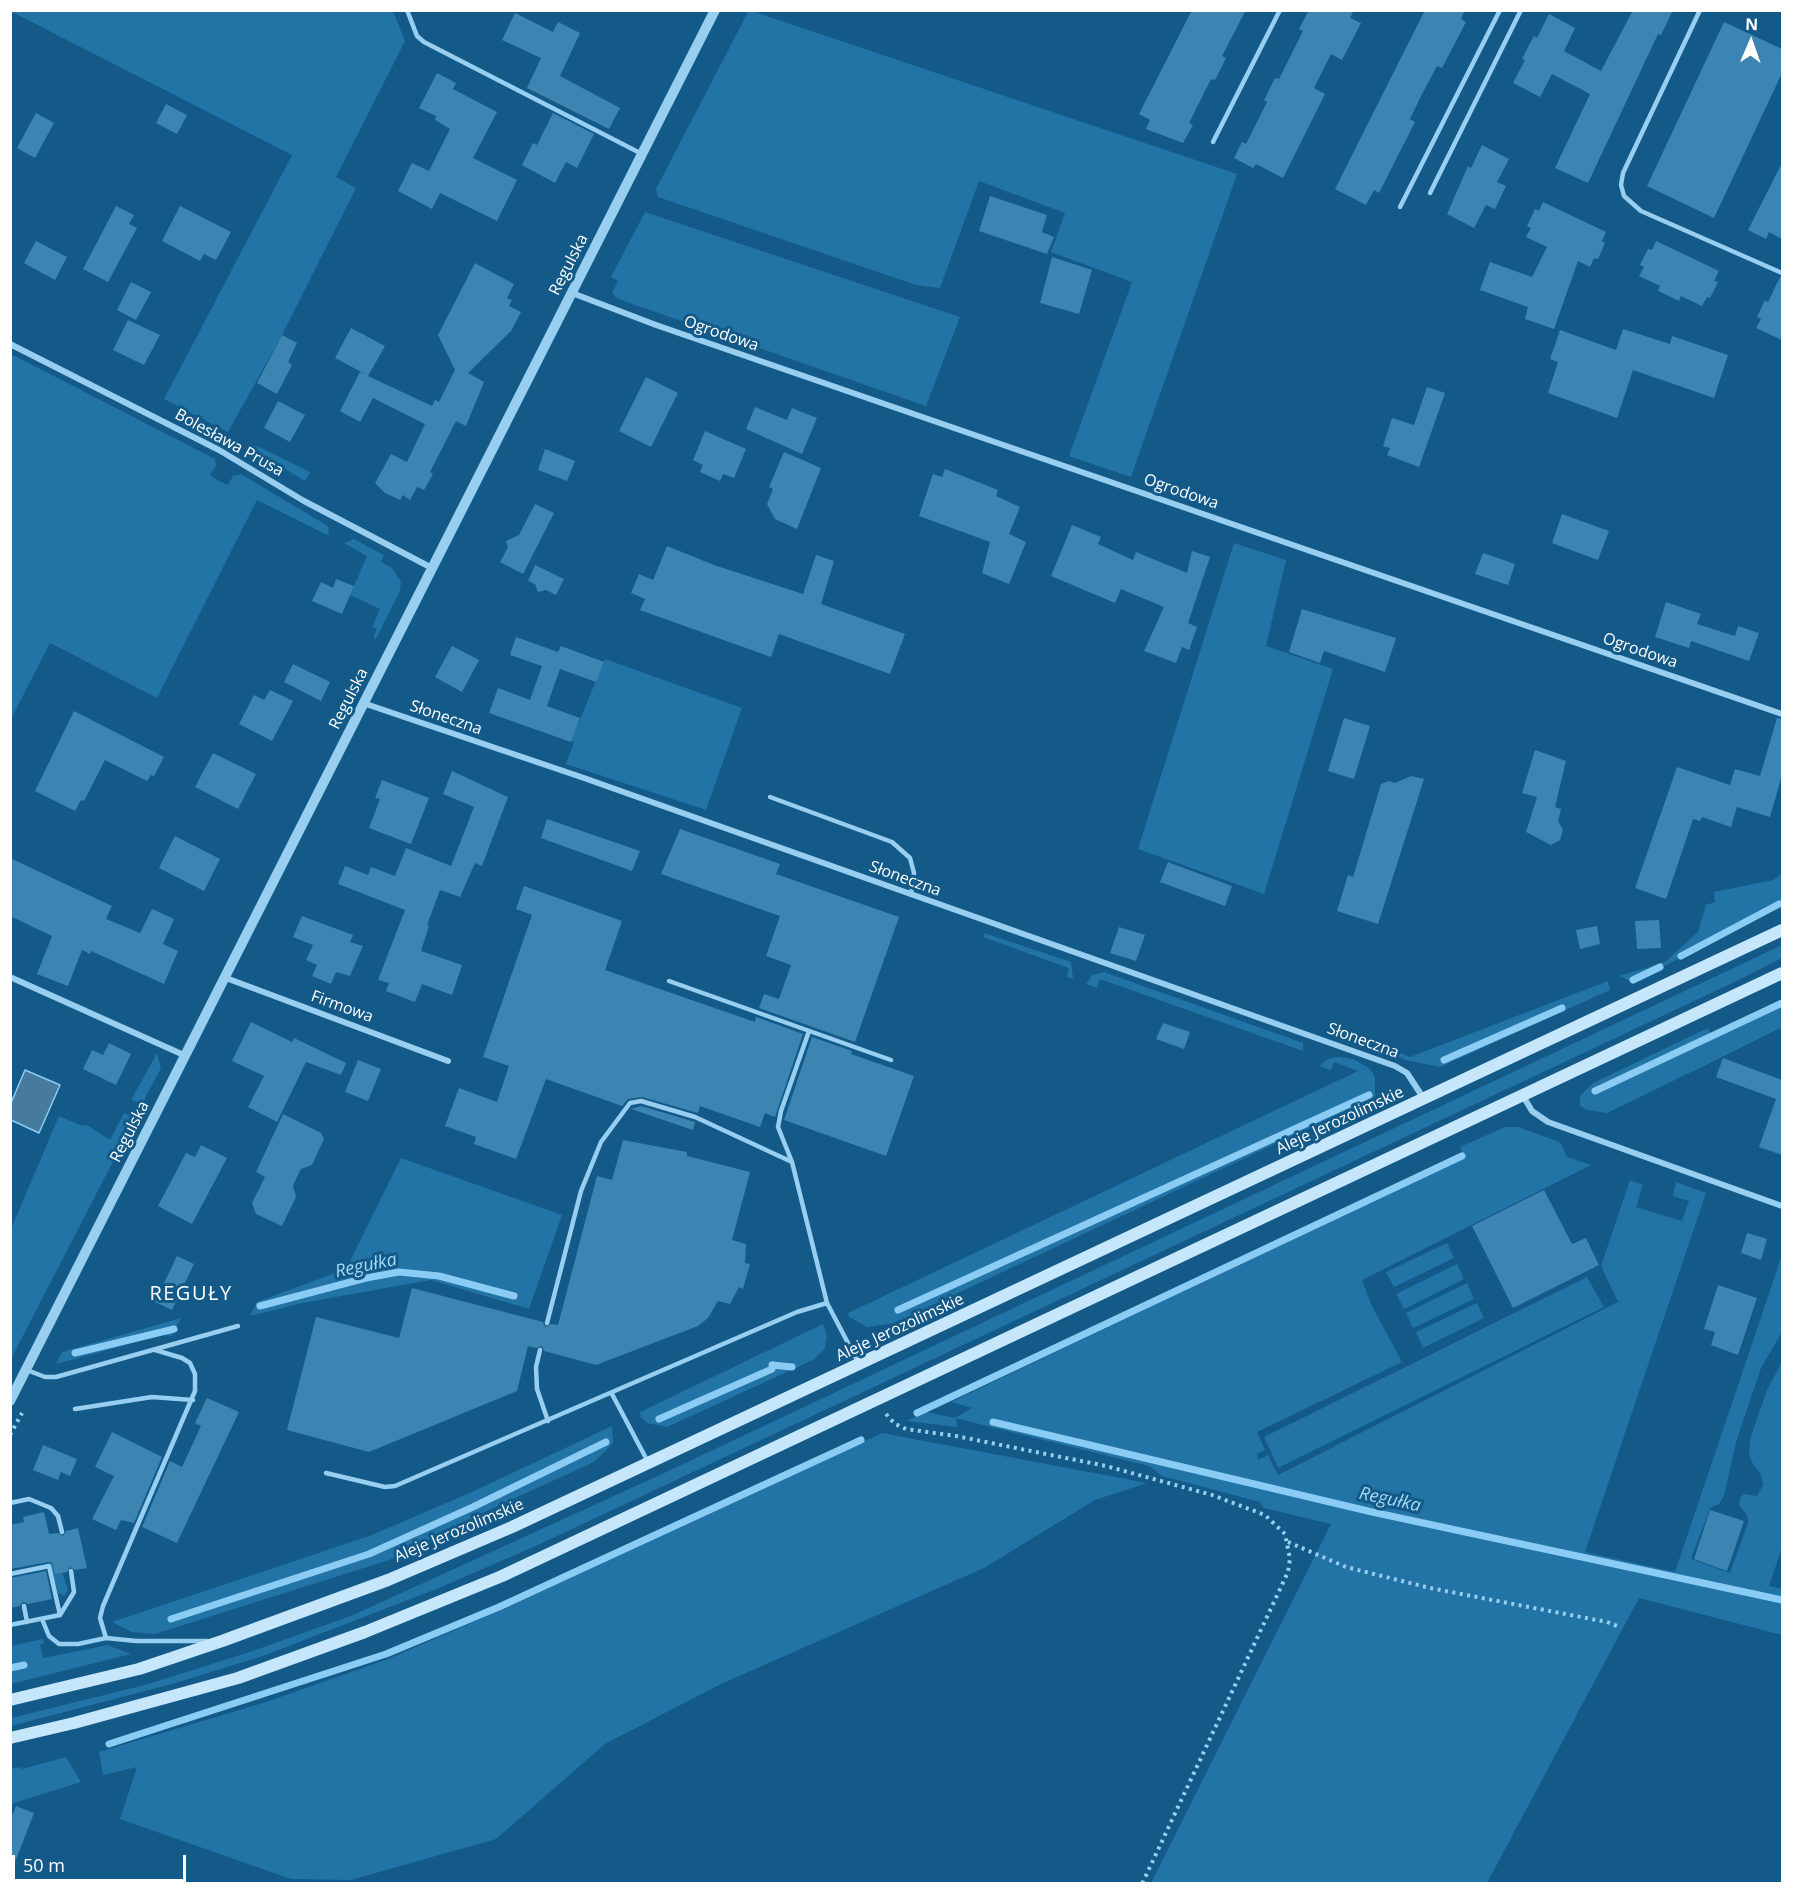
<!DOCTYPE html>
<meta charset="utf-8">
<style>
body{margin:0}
#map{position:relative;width:1793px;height:1894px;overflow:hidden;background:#135a88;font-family:"Open Sans",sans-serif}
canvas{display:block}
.frame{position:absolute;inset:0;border:12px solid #fff;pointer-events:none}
.north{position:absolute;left:1721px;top:12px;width:60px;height:60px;-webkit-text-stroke:4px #135a88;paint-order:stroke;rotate:2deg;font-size:16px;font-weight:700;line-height:24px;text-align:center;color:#fff}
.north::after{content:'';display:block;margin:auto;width:21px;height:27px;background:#fff;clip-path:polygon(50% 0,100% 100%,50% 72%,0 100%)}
.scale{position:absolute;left:12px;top:1855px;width:174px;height:27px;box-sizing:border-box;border:3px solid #fff;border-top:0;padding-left:8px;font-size:18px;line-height:21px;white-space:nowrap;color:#fff;-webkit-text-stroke:4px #135a88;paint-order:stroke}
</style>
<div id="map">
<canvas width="1793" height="1894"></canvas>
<div class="frame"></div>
<div class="north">N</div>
<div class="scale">50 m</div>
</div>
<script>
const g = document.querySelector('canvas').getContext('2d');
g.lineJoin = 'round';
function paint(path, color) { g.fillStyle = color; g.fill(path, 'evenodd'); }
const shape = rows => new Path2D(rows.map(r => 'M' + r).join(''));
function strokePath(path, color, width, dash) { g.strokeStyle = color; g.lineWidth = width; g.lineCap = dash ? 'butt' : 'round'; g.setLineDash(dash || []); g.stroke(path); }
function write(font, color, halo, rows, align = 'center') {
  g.font = font + ' "Open Sans",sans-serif'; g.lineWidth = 6; g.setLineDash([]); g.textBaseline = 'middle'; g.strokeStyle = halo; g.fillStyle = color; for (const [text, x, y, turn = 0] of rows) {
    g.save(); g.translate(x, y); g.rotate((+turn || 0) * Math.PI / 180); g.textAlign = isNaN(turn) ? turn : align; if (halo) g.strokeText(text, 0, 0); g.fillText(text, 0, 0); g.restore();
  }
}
const green = shape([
 [749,10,1237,174,1131,477,1069,456,1132,282,1051,252,1065,213,979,181,940,288,916,285,658,197,656,189],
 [10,11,393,11,405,41,336,177,356,188,282,335,228,432,164,399,292,155],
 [645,212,960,317,926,406,618,299,612,293,618,281,611,277],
 [11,354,215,459,216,466,210,475,219,481,228,485,233,476,241,474,328,526,329,536,257,500,157,698,50,643,11,719],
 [255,445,310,472,305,481,252,449],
 [354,539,384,555,381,562,392,568,401,582,400,591,376,639,373,637,377,629,372,627,380,609,350,595,367,556,344,543],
 [1234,543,1286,560,1266,646,1333,669,1264,894,1138,849],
 [605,659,742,708,706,810,566,764,574,742,571,741],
 [1782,874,1782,907,1632,982,1619,976,1665,962,1698,932,1706,905,1715,902,1714,892,1773,880],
 [984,933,1071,962,1073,979,1067,977,1069,968,983,937],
 [1782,945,1782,958,1743,978,538,1545,439,1588,263,1656,172,1684,11,1726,11,1718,145,1685,253,1651,353,1615,660,1475],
 [1104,972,1303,1043,1303,1051,1100,979,1097,988,1086,984,1092,975],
 [1608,981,1610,990,1440,1067,1405,1060,1373,1045,1373,1041,1410,1057],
 [1782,1006,1782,1027,1716,1060,1607,1113,1587,1110,1580,1106,1580,1096,1593,1083,1708,1028,1711,1034,1595,1087,1598,1093],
 [157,1053,161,1068,142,1104,131,1100],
 [1339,1057,1353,1059,1369,1068,1375,1077,1375,1097,894,1323,867,1327,849,1317,848,1313,1358,1071,1334,1062,1331,1070,1319,1066,1328,1059],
 [124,1113,135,1119,11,1359,11,1229,59,1116,82,1126,87,1125,110,1140],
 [1505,1127,1518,1127,1560,1142,1567,1157,1591,1165,1362,1280,1371,1304,1402,1362,1257,1432,1265,1450,1257,1454,1258,1460,1268,1455,1278,1475,1618,1302,1601,1266,1630,1180,1643,1185,1636,1207,1682,1221,1689,1201,1673,1196,1676,1182,1706,1193,1585,1552,1675,1572,1782,1255,1782,1332,1761,1368,1736,1442,1724,1496,1719,1504,1710,1508,1691,1559,1730,1573,1748,1523,1747,1515,1739,1505,1740,1498,1744,1494,1757,1496,1763,1485,1761,1475,1754,1466,1749,1455,1750,1439,1767,1390,1782,1362,1782,1547,1769,1586,1782,1589,1782,1635,1639,1598,1487,1883,1151,1883,1331,1524,1264,1508,1260,1502,1162,1476,1149,1466,971,1422,956,1418,957,1427,907,1421,926,1412,955,1418,972,1408,951,1402,1464,1158,1460,1147],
 [401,1158,562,1215,529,1309,431,1280,302,1303,250,1316,257,1302,346,1269],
 [1447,1243,1454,1258,1394,1287,1386,1272],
 [1457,1264,1464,1279,1404,1309,1396,1294],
 [1587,1277,1604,1307,1278,1468,1264,1437],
 [1467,1283,1474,1299,1413,1328,1406,1313],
 [1477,1303,1484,1318,1423,1348,1416,1332],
 [181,1318,172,1336,163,1335,56,1364,62,1352],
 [823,1324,827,1336,825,1348,813,1360,667,1427,647,1423,641,1418,640,1412],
 [612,1426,613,1443,594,1462,480,1514,389,1560,155,1634,132,1632,112,1622,372,1535,474,1491],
 [882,1433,1147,1483,1095,1500,984,1568,721,1684,605,1744,496,1839,351,1880,291,1879,120,1819,137,1767,103,1775,99,1752,266,1702,388,1659,506,1608],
 [59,1561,68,1590,64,1596,58,1593,51,1568,51,1563],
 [43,1639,44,1642,40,1645,43,1658,108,1645,131,1654,11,1684,11,1646],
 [66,1757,81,1782,11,1804,11,1769,20,1767,22,1769]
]);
const water = shape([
 [25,1070,60,1085,39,1133,11,1120,11,1103,25,1070]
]);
const stream = shape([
 [1681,956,1779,904],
 [1633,980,1660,967],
 [1444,1060,1562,1008],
 [1595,1091,1782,1003],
 [260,1306,366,1278,399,1272,439,1276,514,1296],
 [898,1310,1369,1095],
 [75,1353,174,1329],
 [772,1365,792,1367],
 [917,1413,1462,1156],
 [659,1419,772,1369,774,1365],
 [993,1422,1372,1512,1782,1600],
 [171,1619,369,1554,473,1507,606,1442],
 [10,1668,24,1665],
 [109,1744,386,1654,499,1607,861,1440]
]);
const building = shape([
 [1192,10,1246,10,1222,56,1226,58,1215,80,1211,79,1189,123,1193,125,1183,143,1146,129,1150,120,1139,114],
 [1309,10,1354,10,1350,18,1361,23,1342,60,1331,54,1314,88,1325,94,1283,178,1256,164,1253,168,1234,158,1242,142,1246,144,1267,102,1264,100,1275,78,1279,79,1303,31,1299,29],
 [1425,10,1465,10,1461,19,1466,22,1442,68,1437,66,1421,96,1410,119,1415,122,1379,193,1374,190,1366,205,1335,189],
 [1633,10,1673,10,1661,35,1658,34,1588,183,1555,168,1590,94,1552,74,1540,97,1513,83,1525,60,1522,59,1528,47,1534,36,1537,38,1549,14,1575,28,1564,51,1601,71],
 [515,13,553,32,558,22,580,33,560,76,620,108,609,129,527,88,541,58,502,40],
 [1724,22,1782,49,1782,73,1714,218,1647,186],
 [437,73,456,83,453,89,497,112,473,158,517,180,497,221,440,193,432,209,398,191,412,163,429,171,450,129,435,120,436,116,419,108],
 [166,104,187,115,177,134,156,123],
 [36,113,54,123,35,158,17,148],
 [553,113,594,134,577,168,566,162,555,183,522,165,533,143,537,145],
 [1482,145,1509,159,1497,182,1506,186,1495,209,1486,205,1474,228,1447,214,1468,166,1471,168],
 [1782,163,1782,239,1769,232,1766,239,1748,230],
 [990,196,1047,215,1042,232,1054,237,1047,254,979,231],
 [1543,202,1606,232,1602,241,1605,243,1598,259,1594,258,1590,267,1578,261,1554,329,1525,319,1528,307,1480,290,1490,262,1532,277,1547,247,1526,237,1531,228,1527,226,1535,209,1539,211],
 [116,206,134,215,129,224,137,228,108,282,83,269],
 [180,206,231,232,216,260,204,254,200,261,162,241],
 [36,241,67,257,55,280,24,263],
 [1656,241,1719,271,1714,281,1718,282,1710,298,1707,297,1702,306,1681,296,1679,301,1658,291,1660,286,1639,276,1644,267,1640,265,1648,249,1652,250],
 [1052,257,1092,270,1079,314,1040,303],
 [475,263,514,284,507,298,512,300,509,306,521,312,511,331,468,373,484,382,466,426,456,421,430,472,433,474,424,490,417,487,410,500,403,495,400,500,385,493,375,483,391,454,407,462,425,424,373,398,360,422,340,411,360,372,367,375,335,358,351,328,385,346,368,376,432,406,435,400,439,402,455,370,438,335],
 [1780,277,1782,277,1782,340,1756,328,1761,319,1757,317,1765,300,1768,302],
 [131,282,151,292,136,320,117,310],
 [128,320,160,335,144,365,113,350],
 [1623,329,1670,344,1672,336,1728,355,1714,398,1633,370,1617,418,1548,393,1558,362,1550,359,1560,330,1616,350],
 [282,335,297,343,288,362,292,365,277,394,257,383],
 [646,377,678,393,651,447,619,431],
 [1427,387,1445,393,1419,467,1387,455,1390,448,1383,446,1392,418,1414,425],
 [278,401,305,415,290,442,264,428],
 [755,407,787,420,792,408,817,418,802,454,746,429],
 [705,431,746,449,734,478,723,474,720,481,700,472,703,465,693,460],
 [545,449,575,461,567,481,538,470],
 [784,452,821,468,797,529,775,519,767,504,773,489,769,487],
 [945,469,998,490,996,496,1020,507,1009,534,1026,542,1009,584,982,573,990,542,919,516,933,474,942,477],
 [535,504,554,513,523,574,500,562,508,547,506,541,519,535],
 [1562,514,1609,531,1598,560,1552,543],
 [1072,525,1101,537,1098,544,1133,560,1136,552,1187,573,1192,551,1210,557,1188,623,1197,627,1189,650,1182,647,1176,663,1144,651,1164,607,1121,589,1115,603,1051,576],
 [667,546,714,565,803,594,816,555,834,561,821,604,905,634,890,674,779,634,771,657,640,610,645,599,631,593,639,574,653,580],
 [1483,553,1515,564,1508,585,1475,574],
 [535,565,564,579,556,595,546,590,538,592,535,584,528,581],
 [336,579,354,586,342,614,312,601,321,582,333,588],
 [1666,602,1701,614,1697,624,1735,636,1738,626,1759,633,1749,661,1691,641,1689,648,1655,637],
 [1302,609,1396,638,1385,672,1324,651,1320,663,1289,652],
 [516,637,558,652,561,646,604,662,596,682,560,669,547,706,580,718,571,742,489,713,498,688,530,700,542,666,510,655],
 [452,646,479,660,462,692,435,677],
 [293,664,330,682,321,701,284,682],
 [270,690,293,701,272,741,239,724,254,695,264,700],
 [74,711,164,757,154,776,151,775,147,781,105,760,84,801,81,800,75,811,35,791],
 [1344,718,1370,726,1354,779,1328,771],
 [1777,718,1782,719,1782,775,1770,817,1737,807,1731,827,1702,817,1700,821,1693,819,1666,899,1635,888,1677,767,1730,785,1735,769,1760,776],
 [1535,750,1566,761,1555,807,1561,809,1558,821,1563,830,1560,840,1551,845,1526,832,1537,797,1522,793],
 [213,753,256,774,238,809,195,787],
 [452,771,508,797,482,866,475,863,460,897,440,890,427,925,429,926,421,951,462,965,452,995,422,984,415,1002,386,991,389,983,378,980,405,910,338,884,345,866,368,875,371,867,395,876,406,848,451,866,474,807,443,794],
 [1411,776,1424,779,1378,924,1337,911,1348,875,1353,877,1381,784,1389,781,1395,783],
 [382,780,429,798,411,844,369,828,380,799,375,798],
 [547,819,640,851,632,871,541,838],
 [680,829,780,864,776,874,899,917,855,1042,759,1008,764,994,779,999,791,965,766,956,780,916,661,874],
 [175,836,220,859,204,891,159,868],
 [10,858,112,906,106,919,140,933,152,909,174,919,163,944,178,951,164,984,91,951,90,954,82,950,68,986,37,974,52,936,10,916],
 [1168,862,1232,886,1225,906,1160,882],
 [524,886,622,921,605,970,755,1022,756,1017,803,1034,775,1117,765,1113,760,1127,700,1106,698,1113,642,1097,628,1099,622,1106,546,1079,516,1159,474,1144,476,1137,445,1126,459,1088,497,1102,509,1066,483,1057,532,915,516,909],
 [302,916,353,935,350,942,363,946,350,976,336,972,331,984,312,976,317,965,306,960,313,945,293,937],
 [1659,920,1661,948,1637,949,1635,921],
 [1597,926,1600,944,1580,949,1576,930],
 [1119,927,1145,935,1136,961,1110,953],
 [251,1022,292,1042,294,1038,346,1063,341,1075,306,1062,277,1122,248,1107,264,1076,232,1061],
 [1163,1023,1190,1032,1184,1049,1156,1039],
 [812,1037,852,1051,851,1054,914,1076,886,1156,784,1120],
 [109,1043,131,1054,116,1085,83,1069,92,1050,103,1055],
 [1723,1058,1782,1080,1782,1155,1759,1147,1776,1099,1716,1077],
 [358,1060,381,1069,368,1101,345,1092],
 [641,1106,695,1122,693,1130,631,1109],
 [283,1114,321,1133,324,1139,312,1165,301,1169,297,1177,293,1186,296,1197,282,1226,256,1214,252,1203,265,1177,256,1172],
 [623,1140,687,1152,687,1156,750,1172,732,1240,746,1244,745,1263,750,1264,743,1289,739,1287,730,1304,718,1301,708,1318,698,1326,596,1365,544,1351,542,1346,536,1348,528,1346,517,1391,369,1452,287,1430,316,1317,399,1338,412,1288,543,1322,545,1327,551,1324,558,1325,597,1176,612,1180],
 [201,1145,227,1158,192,1224,158,1206,186,1153,195,1157],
 [1544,1190,1572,1244,1586,1238,1599,1265,1513,1308,1472,1226],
 [1747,1233,1767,1239,1761,1260,1741,1253],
 [177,1256,194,1264,172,1310,155,1302],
 [1718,1285,1757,1298,1738,1355,1711,1345,1715,1332,1704,1329],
 [207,1398,239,1412,177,1543,142,1527,170,1461,182,1467,201,1426,195,1423],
 [112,1432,162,1457,134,1523,121,1520,116,1530,92,1519,114,1476,95,1467],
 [43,1445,77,1459,70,1476,61,1472,58,1480,33,1470],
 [1710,1510,1744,1521,1727,1571,1694,1559],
 [44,1512,49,1534,58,1533,63,1536,66,1531,78,1528,87,1568,75,1570,70,1567,67,1572,55,1574,53,1563,49,1562,10,1569,10,1525,24,1522,23,1517],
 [46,1571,52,1599,28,1604,23,1602,20,1606,10,1608,10,1578],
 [16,1806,34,1813,12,1870,10,1821]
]);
const path = shape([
 [886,1414,895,1424,906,1429,956,1436,1106,1466,1212,1495,1265,1515,1285,1534,1290,1559,1288,1572,1142,1884],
 [10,1435,22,1413],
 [1288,1542,1346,1567,1430,1588,1607,1622,1620,1627]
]);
const service = shape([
 [407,10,417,36,424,42,642,154],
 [1700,10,1623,173,1621,185,1624,196,1641,211,1782,273],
 [1213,142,1280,10],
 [1430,193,1521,10],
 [1400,207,1500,10],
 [770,797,892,842,910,858,914,873,911,895],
 [669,981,891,1060],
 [809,1031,781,1111,778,1127,792,1162,827,1303],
 [547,1323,581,1191,601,1142,630,1103,641,1101,695,1117,792,1162],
 [540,1350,536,1367,537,1389,548,1421],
 [27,1370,45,1377,56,1377,238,1326],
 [612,1394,648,1462],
 [75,1409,152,1397,193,1400],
 [326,1473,385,1487,395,1486,797,1312,827,1303,859,1364],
 [10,1503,29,1499,51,1508,58,1516,62,1532],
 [10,1574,49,1566,60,1615,10,1625],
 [24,1606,27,1622],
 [60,1615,74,1592,71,1571],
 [42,1619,49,1636,59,1644,78,1644,106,1638,136,1641,207,1641],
 [106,1638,100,1618,103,1606,195,1391,195,1374,190,1363,182,1358,155,1350]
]);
const minor = shape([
 [572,293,656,325,1782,714],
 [10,344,219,450,304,501,432,568],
 [363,703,584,778,1395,1066,1407,1073,1424,1099],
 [10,977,186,1056],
 [226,978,448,1061],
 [1523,1096,1532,1111,1548,1122,1782,1206]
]);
const tertiary = shape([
 [10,1401,715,10]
]);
const secondary = shape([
 [10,1700,139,1669,222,1641,388,1580,512,1527,1782,930],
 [10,1738,74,1723,238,1678,365,1632,502,1576,1782,973]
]);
const streetNames = [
 ["Regulska",569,265,-63],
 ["Ogrodowa",721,334,19],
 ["Bolesława Prusa",229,443,29],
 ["Ogrodowa",1181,492,19],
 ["Ogrodowa",1640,651,19],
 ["Regulska",349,699,-63],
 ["Słoneczna",446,718,19],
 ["Słoneczna",905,879,20],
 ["Firmowa",342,1007,20],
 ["Słoneczna",1363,1041,20],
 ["Aleje Jerozolimskie",1340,1121,-25],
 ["Regulska",130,1132,-63],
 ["Aleje Jerozolimskie",900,1328,-25],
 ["Aleje Jerozolimskie",459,1531,-23]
];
const waterNames = [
 ["Regułka",366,1266,-12],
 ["Regułka",1390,1500,12]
];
const quarterNames = [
 ["REGUŁY",191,1294]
];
paint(green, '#2273a6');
paint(water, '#477b9d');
strokePath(water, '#8accf3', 1.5);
strokePath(stream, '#8accf3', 7);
paint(building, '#3c84b2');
strokePath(path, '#98cef0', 4, [3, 4.5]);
strokePath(service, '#98cef0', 4.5);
strokePath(minor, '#98cef0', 6);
strokePath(tertiary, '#98cef0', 10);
strokePath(secondary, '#c6e6fb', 12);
write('16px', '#fff', '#135a88', streetNames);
write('italic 18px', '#a4d8f7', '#135a88', waterNames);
g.letterSpacing = '1.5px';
write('20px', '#fff', '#135a88', quarterNames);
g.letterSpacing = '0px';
</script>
